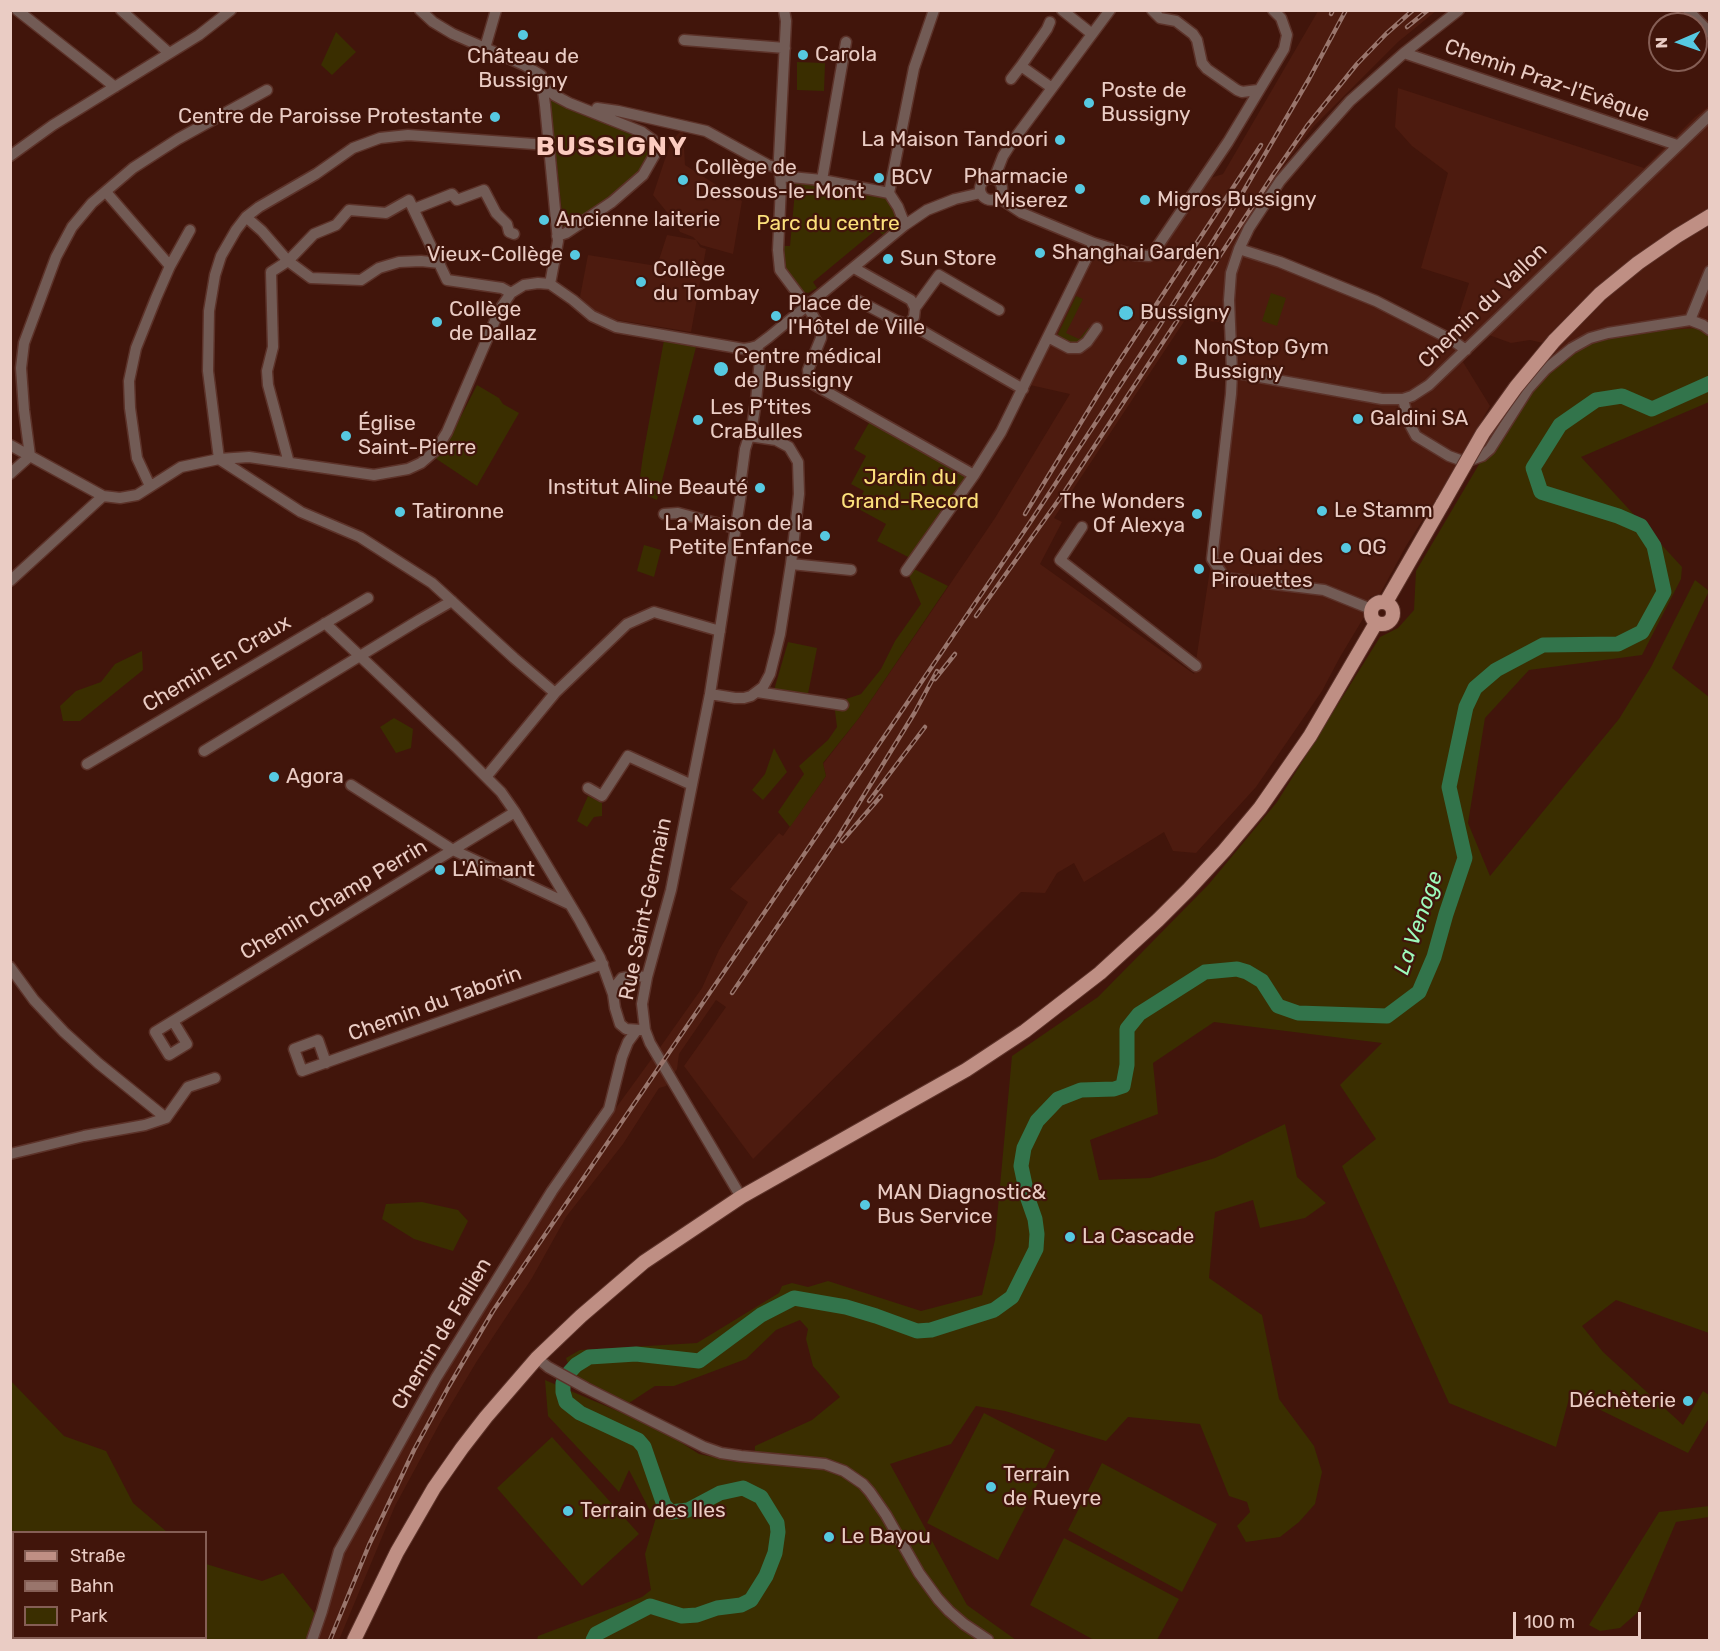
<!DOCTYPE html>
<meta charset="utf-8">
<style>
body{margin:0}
#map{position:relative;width:1720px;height:1651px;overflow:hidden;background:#41150b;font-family:Rubik,sans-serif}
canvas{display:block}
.frame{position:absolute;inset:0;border:12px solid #eaccc4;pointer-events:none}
.legend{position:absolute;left:12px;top:1531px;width:195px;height:108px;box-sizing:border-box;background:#41150b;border:2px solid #855e55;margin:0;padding:8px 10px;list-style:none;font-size:18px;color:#eaccc4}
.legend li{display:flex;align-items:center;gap:12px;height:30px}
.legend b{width:30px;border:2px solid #855e55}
.north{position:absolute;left:1648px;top:12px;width:60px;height:60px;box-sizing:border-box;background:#41150b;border:2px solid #855e55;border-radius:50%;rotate:268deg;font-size:16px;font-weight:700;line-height:24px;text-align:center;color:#eaccc4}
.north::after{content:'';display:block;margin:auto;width:21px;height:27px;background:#56c9e1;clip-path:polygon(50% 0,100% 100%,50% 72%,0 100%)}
.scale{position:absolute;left:1513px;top:1612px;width:128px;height:27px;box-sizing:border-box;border:3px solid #eaccc4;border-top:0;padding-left:8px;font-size:18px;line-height:21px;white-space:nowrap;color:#eaccc4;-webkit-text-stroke:4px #41150b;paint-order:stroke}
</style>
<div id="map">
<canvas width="1720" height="1651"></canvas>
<div class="frame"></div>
<ul class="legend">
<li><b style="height:8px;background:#bf8f84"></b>Straße</li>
<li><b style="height:8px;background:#99756c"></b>Bahn</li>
<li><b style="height:16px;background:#3a2e00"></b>Park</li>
</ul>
<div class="north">N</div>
<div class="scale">100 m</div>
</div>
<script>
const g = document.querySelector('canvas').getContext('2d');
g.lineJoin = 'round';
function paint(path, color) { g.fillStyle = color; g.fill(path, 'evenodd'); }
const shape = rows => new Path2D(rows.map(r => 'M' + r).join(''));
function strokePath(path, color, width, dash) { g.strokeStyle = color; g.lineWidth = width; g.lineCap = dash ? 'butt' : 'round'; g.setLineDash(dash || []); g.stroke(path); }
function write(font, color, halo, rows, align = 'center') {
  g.font = font + ' Rubik,sans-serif'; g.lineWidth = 4.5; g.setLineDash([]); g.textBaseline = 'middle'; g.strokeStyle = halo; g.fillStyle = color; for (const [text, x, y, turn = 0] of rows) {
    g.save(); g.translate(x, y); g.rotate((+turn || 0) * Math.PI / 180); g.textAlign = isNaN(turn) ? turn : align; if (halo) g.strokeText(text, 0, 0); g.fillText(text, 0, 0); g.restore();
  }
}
const built = shape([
 [1318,11,1436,11,1398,42,1313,127,1281,169,1251,216,1235,247,1374,302,1440,340,1455,327,1469,283,1421,268,1448,173,1412,146,1395,127,1398,88,1644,168,1695,117,1709,106,1709,337,1700,328,1561,359,1543,343,1530,340,1511,343,1489,335,1463,362,1490,406,1440,493,1406,546,1380,594,1370,597,1364,617,1340,657,1322,691,1256,787,1196,853,1173,851,1164,832,1084,882,1074,863,1057,873,1045,893,1021,892,753,1159,684,1066,726,1007,716,1000,679,1054,677,1069,666,1086,659,1088,623,1144,566,1217,532,1278,477,1361,441,1421,395,1506,339,1640,314,1640,340,1558,440,1378,554,1193,661,1046,702,988,719,950,748,902,730,889,779,833,783,836,826,776,823,764,859,718,995,518,1070,394,1030,385,1088,249,1145,261,1163,247,1207,179,1223,174],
 [1185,320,1225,322,1232,372,1225,471,1194,674,1040,564,1062,522,1054,518],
 [683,129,685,165,742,201,733,254,701,245,693,237,680,232,675,222,653,195,671,141],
 [667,235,696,240,700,247,706,249,691,332,617,320,595,311,580,297,588,255,657,266]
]);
const green = shape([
 [336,32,356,52,332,75,321,65],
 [797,62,825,63,824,91,797,90],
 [554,95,643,135,652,148,641,172,605,204,564,231,550,101],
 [796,180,889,197,896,218,883,235,877,229,813,282,817,288,808,293,800,291,784,269,783,246,790,246],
 [1271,293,1286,298,1277,326,1262,321],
 [1076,296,1083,299,1066,333,1079,339,1088,328,1090,329,1083,341,1072,345,1059,339,1058,334],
 [1700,328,1709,337,1709,402,1581,457,1682,567,1681,579,1642,655,1529,670,1485,718,1468,823,1490,876,1619,719,1651,667,1695,580,1709,591,1672,668,1709,697,1710,821,1708,822,1708,846,1710,847,1709,1333,1616,1300,1582,1326,1603,1352,1683,1425,1703,1391,1709,1395,1709,1418,1688,1453,1570,1395,1556,1447,1449,1403,1342,1166,1376,1139,1340,1085,1382,1043,1214,1022,1153,1063,1158,1114,1090,1140,1099,1180,1150,1178,1215,1158,1285,1124,1297,1177,1326,1203,1305,1218,1260,1228,1253,1200,1215,1212,1209,1278,1262,1315,1279,1399,1314,1446,1322,1472,1315,1504,1299,1522,1280,1537,1246,1542,1237,1526,1250,1512,1247,1502,1229,1496,1200,1424,1128,1417,1106,1441,1005,1411,976,1406,951,1444,890,1464,967,1605,1016,1640,537,1640,538,1636,642,1597,651,1590,645,1554,657,1514,649,1509,629,1470,619,1492,548,1416,545,1380,627,1415,674,1438,699,1454,736,1462,754,1463,755,1446,812,1420,840,1397,813,1366,806,1339,808,1329,800,1320,776,1330,746,1359,674,1386,655,1386,629,1403,578,1377,569,1367,566,1358,580,1350,697,1343,779,1293,782,1286,792,1283,808,1287,828,1281,921,1311,982,1295,995,1240,1012,1056,1098,997,1209,884,1277,802,1380,637,1398,628,1414,610,1416,571,1514,405,1561,359,1592,340,1649,331],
 [664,340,696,347,657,500,638,492,643,455],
 [477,385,499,398,503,404,519,413,477,486,435,458,443,451],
 [870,421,968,477,912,559,877,541,886,524,855,507,864,491,851,484,866,456,854,449],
 [644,545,661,550,654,577,637,571],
 [904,564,948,586,859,718,823,763,826,776,790,827,778,812,804,774,799,766,828,740,837,727,834,703,861,694,881,669,895,641,921,604],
 [788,642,817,648,808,694,774,690],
 [142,651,143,670,80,721,63,721,60,706,76,691,101,682,115,664],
 [394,718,413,729,411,748,396,753,380,727],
 [774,748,787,772,763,800,752,790,765,774],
 [588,796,602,803,602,816,594,817,587,827,577,821],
 [422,1202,458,1210,468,1221,453,1251,414,1239,382,1219,386,1204],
 [10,1380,64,1436,106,1451,133,1503,167,1532,14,1532,14,1638,206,1638,206,1564,262,1581,283,1573,316,1615,307,1640,11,1640],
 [984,1413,1055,1450,998,1560,927,1523],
 [552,1437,639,1534,582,1586,497,1488],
 [1102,1463,1217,1524,1182,1592,1068,1530],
 [1709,1506,1709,1517,1676,1522,1637,1613,1620,1628,1600,1631,1589,1625,1659,1512],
 [1064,1538,1179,1599,1157,1640,1094,1640,1030,1605]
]);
const river = shape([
 [593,1640,596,1634,650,1606,682,1616,697,1615,717,1608,741,1605,751,1600,766,1576,775,1553,778,1532,777,1523,761,1497,743,1488,720,1493,688,1510,671,1512,664,1505,644,1447,638,1440,580,1413,566,1402,563,1392,563,1383,567,1375,576,1365,589,1357,636,1354,699,1361,761,1315,794,1298,846,1307,876,1316,917,1331,931,1330,994,1310,1012,1297,1036,1249,1037,1234,1035,1219,1028,1199,1021,1166,1024,1148,1037,1121,1058,1099,1081,1090,1114,1089,1123,1086,1127,1065,1127,1029,1139,1014,1205,972,1237,969,1247,972,1262,981,1278,1006,1298,1013,1387,1016,1419,992,1434,957,1446,914,1465,858,1449,787,1466,707,1475,688,1496,670,1543,645,1618,644,1642,632,1664,592,1654,546,1641,526,1618,516,1541,492,1533,468,1560,425,1596,400,1622,396,1652,409,1710,383]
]);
const minor = shape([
 [17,10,115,87],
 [121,10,169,53],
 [420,10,433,22,453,34,524,65,541,75,545,105,558,241,550,284],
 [784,10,786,21,779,158,781,186,778,250,780,270,807,306,821,329,821,338,808,370,809,377,813,384,974,475],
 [1062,10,1092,34],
 [1152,10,1160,18,1176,21,1193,34,1197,40,1202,63,1207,69,1237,90,1242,92,1258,90],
 [1688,10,1710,33],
 [684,40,785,48],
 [485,48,496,10],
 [1404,53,1677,145],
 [1021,66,1047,29,1050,22],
 [1011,79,1021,66,1052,88],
 [543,86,554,95,569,103,642,132,653,140,655,154,643,175,612,202,566,233,557,236],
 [597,108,618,111,706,131,768,165,779,168],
 [10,156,53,125,199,35,231,10],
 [780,176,822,180,889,193],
 '980 189a11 11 0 1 1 22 0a11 11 0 1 1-22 0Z',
 [994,179,1003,156,1012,142,1110,10],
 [822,180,846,42],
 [106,192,170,266],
 [889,193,914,68,934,10],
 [889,193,898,207,905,225],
 [998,197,1022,213,1094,243,1134,255,1149,256,1153,253,1228,142,1284,49,1287,35,1281,18,1273,10],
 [414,209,452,194,457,200,484,190,496,213,507,224,509,232,514,234],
 [246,217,262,231,288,261,311,278,361,280,379,268,399,262,421,261,440,263],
 [1239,249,1280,262,1376,301,1452,340,1466,350],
 [854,268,911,300,915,308,914,317,909,324],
 [857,300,895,320,917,328,1023,389],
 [915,308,939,275,999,310],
 [1690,320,1710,271],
 [1048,337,1069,348,1079,348,1087,342,1097,328],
 [1232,372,1382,399,1403,399,1412,396,1429,385,1457,358,1710,115],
 [1403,399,1409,423,1416,436,1449,456,1460,460,1471,460,1482,456,1490,449,1528,389,1546,369,1572,348,1590,338,1608,333,1690,320,1703,325,1710,330],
 [10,445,103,496,120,498,137,495,181,467,219,459,249,457,374,475,408,469,421,463,436,450,447,432,500,309,511,293,524,285,538,283,550,284,573,300,592,316,616,327,744,349,750,348,757,346,769,337,905,225,927,210,955,199,981,193],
 [219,459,208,371,209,311,215,275,221,256,236,230,246,217,259,207,316,174,353,148,380,138,408,135,548,145],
 [219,459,301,512,360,537,432,583,514,658,555,693],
 [289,463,268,385,267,371,273,347,271,272,288,261,314,234,336,225,349,210,386,213,409,200,447,280,502,288,511,293],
 [10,474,30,456,24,410,21,368,24,343,56,257,72,227,92,203,133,168,178,139,267,90],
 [150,486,137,458,130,408,129,381,136,348,156,298,170,266,190,230],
 [664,514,678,513,735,528],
 [1082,527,1060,560,1196,666],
 [791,564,851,570],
 [906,571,974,475,1001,432,1094,243],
 [10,581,103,496],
 [1371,609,1324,590,1225,578,1212,559,1231,394,1232,372,1229,300,1231,273,1239,249,1249,228,1280,181,1309,147,1350,101,1404,53,1459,10],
 [325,623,456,747,501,792,515,812,580,921,600,958,613,994],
 [757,692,843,705],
 [710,694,735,698,744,698,751,696,763,687,770,674,780,634,791,564,799,494,798,462,789,447,776,440,749,436],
 [204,751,419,620,452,601],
 [87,764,368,598],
 [486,777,555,693,627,624,654,612,720,631],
 [351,785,453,850,569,904],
 [588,788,602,796,628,756,692,785],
 [10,967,34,1000,64,1032,98,1063,166,1118],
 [173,1021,187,1044,169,1055,155,1032,515,812],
 [641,1030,626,1029,620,1024,615,1008,613,994,617,984,622,978,633,976,647,977],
 [326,1063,318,1040,294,1049,302,1071,603,964],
 [166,1118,188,1087,215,1078],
 [10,1154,84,1136,145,1125,166,1118],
 [741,1197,650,1043,645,1030,642,1004,647,977,671,890,710,694,742,487,741,479,745,449,752,427,756,401,760,359,757,346],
 [537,1358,548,1367,586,1388,704,1447,721,1453,741,1456,825,1464,844,1471,863,1484,870,1492,886,1515,919,1573,938,1599,949,1611,964,1624,988,1640],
 [312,1640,322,1611,339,1551,436,1378,552,1191,609,1109,622,1057,628,1042,636,1031]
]);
const major = shape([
 [1554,341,1600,294,1638,263,1677,236,1710,216],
 '1371 613a11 11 0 1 1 22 0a11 11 0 1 1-22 0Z',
 [1386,602,1443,503],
 [354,1640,397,1552,434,1488,462,1448,486,1417,537,1358,581,1316,644,1262,741,1197,966,1070,1025,1031,1100,973,1158,920,1188,890,1224,851,1260,808,1310,736,1376,623]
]);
const rail = shape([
 [1331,14,1333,10],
 [1407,27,1428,10],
 [1025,514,1110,375,1261,145],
 [976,616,1065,491,1273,175,1307,126,1357,64,1386,34,1413,10],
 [935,679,955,654],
 [869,801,925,727],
 [842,841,881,796],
 [732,993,837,839,915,712,937,671],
 [330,1640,369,1545,414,1450,449,1386,493,1311,1029,524,1160,325,1229,216,1309,79,1346,10]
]);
const majorBridge = shape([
 [1443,503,1483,433,1516,387,1554,341]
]);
const markers = [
 [523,35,6,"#56c9e1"],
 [803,55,6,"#56c9e1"],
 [1089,103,6,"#56c9e1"],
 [495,117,6,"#56c9e1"],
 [1060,140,6,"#56c9e1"],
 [879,178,6,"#56c9e1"],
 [683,180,6,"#56c9e1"],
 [1080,189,6,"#56c9e1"],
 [1145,200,6,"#56c9e1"],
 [544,220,6,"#56c9e1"],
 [1040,253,6,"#56c9e1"],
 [575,255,6,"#56c9e1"],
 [888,259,6,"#56c9e1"],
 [641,282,6,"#56c9e1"],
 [1126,313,8,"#56c9e1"],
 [776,316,6,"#56c9e1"],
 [437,322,6,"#56c9e1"],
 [1182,360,6,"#56c9e1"],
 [721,369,8,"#56c9e1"],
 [1358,419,6,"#56c9e1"],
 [698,420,6,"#56c9e1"],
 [346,436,6,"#56c9e1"],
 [760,488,6,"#56c9e1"],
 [1322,511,6,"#56c9e1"],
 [400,512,6,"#56c9e1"],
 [1197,514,6,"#56c9e1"],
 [825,536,6,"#56c9e1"],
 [1346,548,6,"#56c9e1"],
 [1199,569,6,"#56c9e1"],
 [274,777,6,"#56c9e1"],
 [440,870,6,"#56c9e1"],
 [865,1205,6,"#56c9e1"],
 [1070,1237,6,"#56c9e1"],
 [1688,1401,6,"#56c9e1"],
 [991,1487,6,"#56c9e1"],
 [568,1511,6,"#56c9e1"],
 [829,1537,6,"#56c9e1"]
];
const poiNames = [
 ["Carola",815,55],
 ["Château de",523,57,"center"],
 ["Bussigny",523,81,"center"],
 ["Poste de",1101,91],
 ["Bussigny",1101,115],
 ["Centre de Paroisse Protestante",483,117,"right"],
 ["La Maison Tandoori",1048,140,"right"],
 ["Collège de",695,168],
 ["Dessous-le-Mont",695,192],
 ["Pharmacie",1068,177,"right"],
 ["Miserez",1068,201,"right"],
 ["BCV",891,178],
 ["Migros Bussigny",1157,200],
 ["Ancienne laiterie",556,220],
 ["Shanghai Garden",1052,253],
 ["Vieux-Collège",563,255,"right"],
 ["Sun Store",900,259],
 ["Collège",653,270],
 ["du Tombay",653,294],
 ["Place de",788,304],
 ["l'Hôtel de Ville",788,328],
 ["Collège",449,310],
 ["de Dallaz",449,334],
 ["Bussigny",1140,313],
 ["NonStop Gym",1194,348],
 ["Bussigny",1194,372],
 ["Centre médical",734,357],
 ["de Bussigny",734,381],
 ["Les P’tites",710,408],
 ["CraBulles",710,432],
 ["Galdini SA",1370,419],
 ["Église",358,424],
 ["Saint-Pierre",358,448],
 ["Institut Aline Beauté",748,488,"right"],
 ["The Wonders",1185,502,"right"],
 ["Of Alexya",1185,526,"right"],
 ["Le Stamm",1334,511],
 ["Tatironne",412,512],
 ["La Maison de la",813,524,"right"],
 ["Petite Enfance",813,548,"right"],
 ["QG",1358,548],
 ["Le Quai des",1211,557],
 ["Pirouettes",1211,581],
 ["Agora",286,777],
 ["L'Aimant",452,870],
 ["MAN Diagnostic&",877,1193],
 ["Bus Service",877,1217],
 ["La Cascade",1082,1237],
 ["Déchèterie",1676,1401,"right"],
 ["Terrain",1003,1475],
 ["de Rueyre",1003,1499],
 ["Terrain des Iles",580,1511],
 ["Le Bayou",841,1537]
];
const streetNames = [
 ["Chemin Praz-l'Evêque",1547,81,19],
 ["Chemin du Vallon",1483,306,-44],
 ["Chemin En Craux",217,664,-31],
 ["Chemin Champ Perrin",334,900,-31],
 ["Rue Saint-Germain",646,909,-78],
 ["Chemin du Taborin",435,1004,-20],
 ["Chemin de Fallien",442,1334,-59]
];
const parkNames = [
 ["Parc du centre",828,224],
 ["Jardin du",910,478],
 ["Grand-Record",910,502]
];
const waterNames = [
 ["La Venoge",1419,923,-71]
];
const districtNames = [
 ["BUSSIGNY",612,147]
];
paint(built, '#4d1b0f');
paint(green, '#3a2e00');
strokePath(river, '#32744b', 15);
strokePath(minor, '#5c3229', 13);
strokePath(major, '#5c3229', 16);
strokePath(minor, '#725b55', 10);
strokePath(major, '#bf8f84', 14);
strokePath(rail, '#99756c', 4.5);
strokePath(rail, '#41150b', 2, [7]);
strokePath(majorBridge, '#5c3229', 16, []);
strokePath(majorBridge, '#bf8f84', 14);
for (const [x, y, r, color] of markers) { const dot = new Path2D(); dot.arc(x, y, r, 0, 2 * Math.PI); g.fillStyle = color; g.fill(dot); strokePath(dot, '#41150b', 2); }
write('21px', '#eaccc4', '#41150b', poiNames, 'left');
write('21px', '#eaccc4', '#41150b', streetNames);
write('21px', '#fce07b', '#41150b', parkNames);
write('italic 22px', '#9dfabb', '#41150b', waterNames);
g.letterSpacing = '1.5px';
write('bold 27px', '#fcccc0', '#41150b', districtNames);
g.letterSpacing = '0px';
</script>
